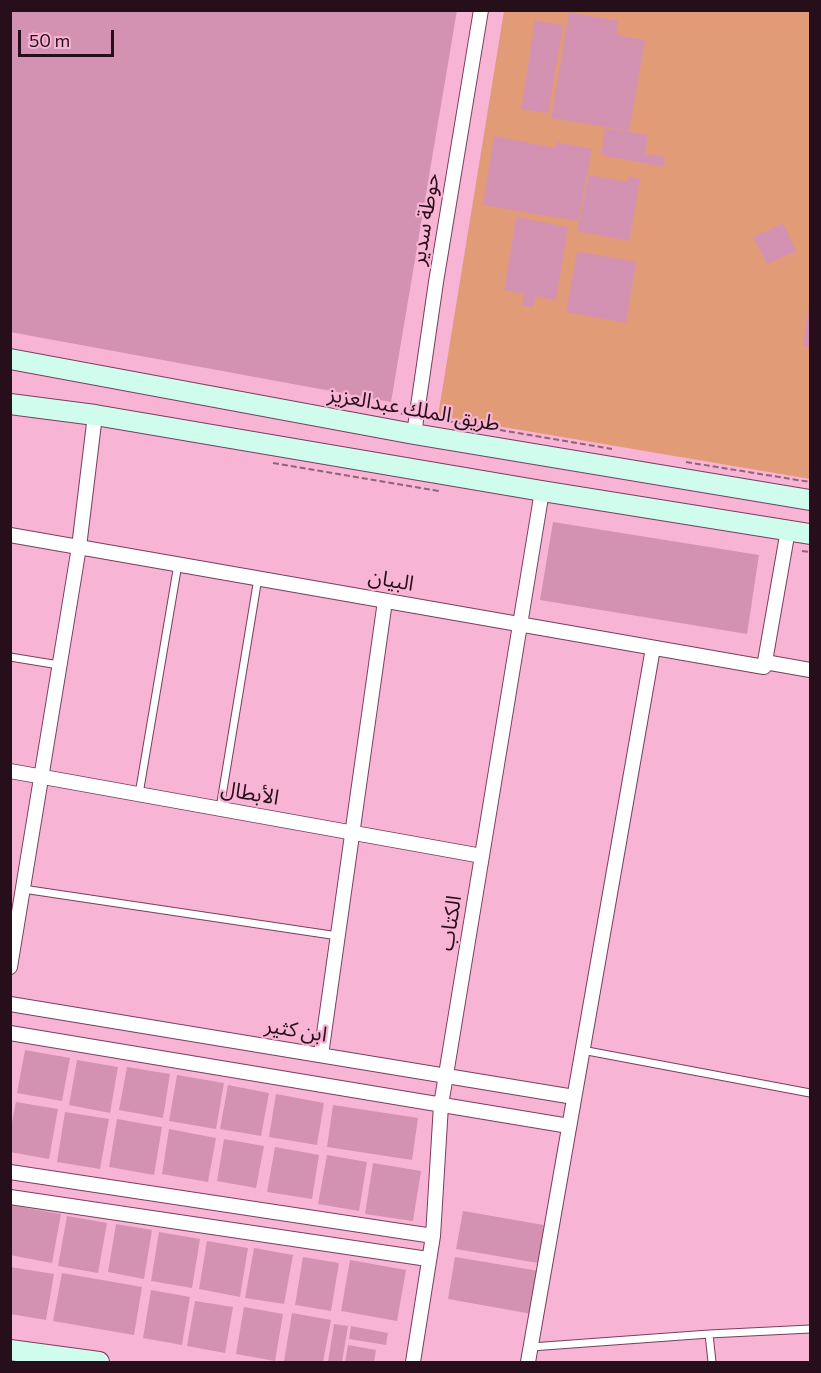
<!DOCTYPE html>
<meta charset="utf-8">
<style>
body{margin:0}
#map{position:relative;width:821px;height:1373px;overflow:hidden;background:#f8b4d4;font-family:Commissioner,sans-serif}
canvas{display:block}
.frame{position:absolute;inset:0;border:12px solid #260e1a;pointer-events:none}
.scale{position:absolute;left:18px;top:30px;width:96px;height:27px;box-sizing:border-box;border:3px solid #260e1a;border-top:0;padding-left:8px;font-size:18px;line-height:21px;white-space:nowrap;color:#260e1a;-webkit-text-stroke:4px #f8b4d4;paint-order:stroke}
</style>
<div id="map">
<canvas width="821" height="1373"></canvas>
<div class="frame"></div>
<div class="scale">50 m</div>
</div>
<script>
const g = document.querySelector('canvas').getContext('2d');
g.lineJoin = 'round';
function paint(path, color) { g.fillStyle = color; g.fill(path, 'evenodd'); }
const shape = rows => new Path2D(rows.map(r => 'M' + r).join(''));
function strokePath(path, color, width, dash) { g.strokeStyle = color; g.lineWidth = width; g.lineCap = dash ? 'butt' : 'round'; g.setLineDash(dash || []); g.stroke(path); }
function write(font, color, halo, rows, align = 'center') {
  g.font = font + ' Commissioner,"Noto Sans Arabic",sans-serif'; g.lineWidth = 4.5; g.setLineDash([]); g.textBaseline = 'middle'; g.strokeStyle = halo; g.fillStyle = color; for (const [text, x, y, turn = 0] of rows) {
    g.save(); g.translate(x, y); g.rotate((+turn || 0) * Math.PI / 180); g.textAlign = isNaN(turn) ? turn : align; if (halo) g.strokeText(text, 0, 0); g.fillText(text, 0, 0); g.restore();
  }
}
const green = shape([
 [504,11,810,11,810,479,438,416]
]);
const building = shape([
 [10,10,457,10,391,402,10,332],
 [569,12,618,21,617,35,645,40,629,131,551,118],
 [535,20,563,25,548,113,521,109],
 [605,128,648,135,645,154,665,157,664,167,601,155],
 [494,136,555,148,557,142,592,149,578,221,483,205],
 [589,175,627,182,629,176,640,179,629,241,577,231],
 [516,217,568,227,556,300,536,296,533,307,522,305,524,294,504,290],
 [783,223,796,251,767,264,753,237],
 [577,251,636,262,626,323,566,312],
 [809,306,810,306,810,347,803,346],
 [553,522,759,555,747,634,540,600],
 [25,1050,70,1058,62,1101,17,1093],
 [77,1060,118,1067,110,1113,69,1105],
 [127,1067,170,1074,163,1118,119,1110],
 [177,1075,224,1083,216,1129,169,1121],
 [228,1085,269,1093,261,1136,220,1129],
 [276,1094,324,1103,317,1145,269,1137],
 [16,1102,58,1109,49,1159,10,1152,10,1132],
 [333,1105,418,1118,412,1160,327,1147],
 [65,1112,109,1119,100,1169,57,1162],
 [117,1119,162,1127,154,1175,109,1167],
 [169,1129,216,1138,208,1182,162,1174],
 [224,1139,264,1146,256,1188,217,1181],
 [275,1147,319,1155,312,1199,267,1192],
 [327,1155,367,1162,359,1211,318,1204],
 [373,1163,421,1171,413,1221,365,1214],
 [10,1205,61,1214,52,1263,10,1255],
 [463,1211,544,1225,538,1263,456,1249],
 [67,1216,107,1223,98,1273,58,1266],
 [116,1224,152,1230,144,1279,108,1272],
 [159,1232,200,1239,192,1288,151,1281],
 [207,1241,248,1248,240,1297,199,1289],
 [254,1248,293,1255,284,1304,245,1298],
 [303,1257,339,1263,331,1311,295,1305],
 [455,1257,539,1271,532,1314,448,1299],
 [350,1260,406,1270,397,1321,341,1311],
 [10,1267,54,1274,46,1320,10,1314],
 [62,1273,142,1287,134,1335,53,1321],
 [151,1290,190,1297,182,1345,143,1338],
 [195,1301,233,1307,225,1353,187,1346],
 [244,1307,283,1314,275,1361,236,1354],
 [292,1313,331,1320,323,1362,284,1361],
 [334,1324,348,1326,342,1362,328,1362],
 [351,1326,388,1333,386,1345,349,1339],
 [348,1345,376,1350,374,1362,345,1362]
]);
const path = shape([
 [392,412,404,414],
 [429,418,612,449],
 [686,462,810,482],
 [273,463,439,491],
 [802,551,810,552]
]);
const lane = shape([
 [10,657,59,665],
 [139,794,178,564],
 [220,808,258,578],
 [23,889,338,936],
 [582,1050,810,1093],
 [709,1334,712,1362],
 [531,1347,709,1334,810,1329]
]);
const street = shape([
 [414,434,436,282,481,10],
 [10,535,764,667,788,530],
 [765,662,810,670],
 [10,771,482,856],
 [10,967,79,547,95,415],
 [10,1004,574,1097],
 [10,1033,569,1126],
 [321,1055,385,601],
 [10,1172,433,1236],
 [10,1197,428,1259],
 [413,1362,433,1236,441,1105,542,491],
 [528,1362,653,648]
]);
const secondary = shape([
 [10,359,414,434,810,500],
 [10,404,95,415,542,491,810,534],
 [10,1350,99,1362]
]);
const streetNames = [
 ["حوطة سدير",425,219,-81],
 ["طريق الملك عبدالعزيز",414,409,10],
 ["البيان",391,580,10],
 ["الأبطال",250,793,10],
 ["الكتاب",450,923,-81],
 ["ابن كثير",296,1030,9]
];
paint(green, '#e19c77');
paint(building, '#d492b2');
strokePath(lane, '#783f5c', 9);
strokePath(street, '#783f5c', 16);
strokePath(secondary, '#783f5c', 22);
strokePath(path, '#916379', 2, [6, 3]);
strokePath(lane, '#fff', 7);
strokePath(street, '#fff', 14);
strokePath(secondary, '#d0fcee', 20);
write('21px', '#260e1a', '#f8b4d4', streetNames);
</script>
